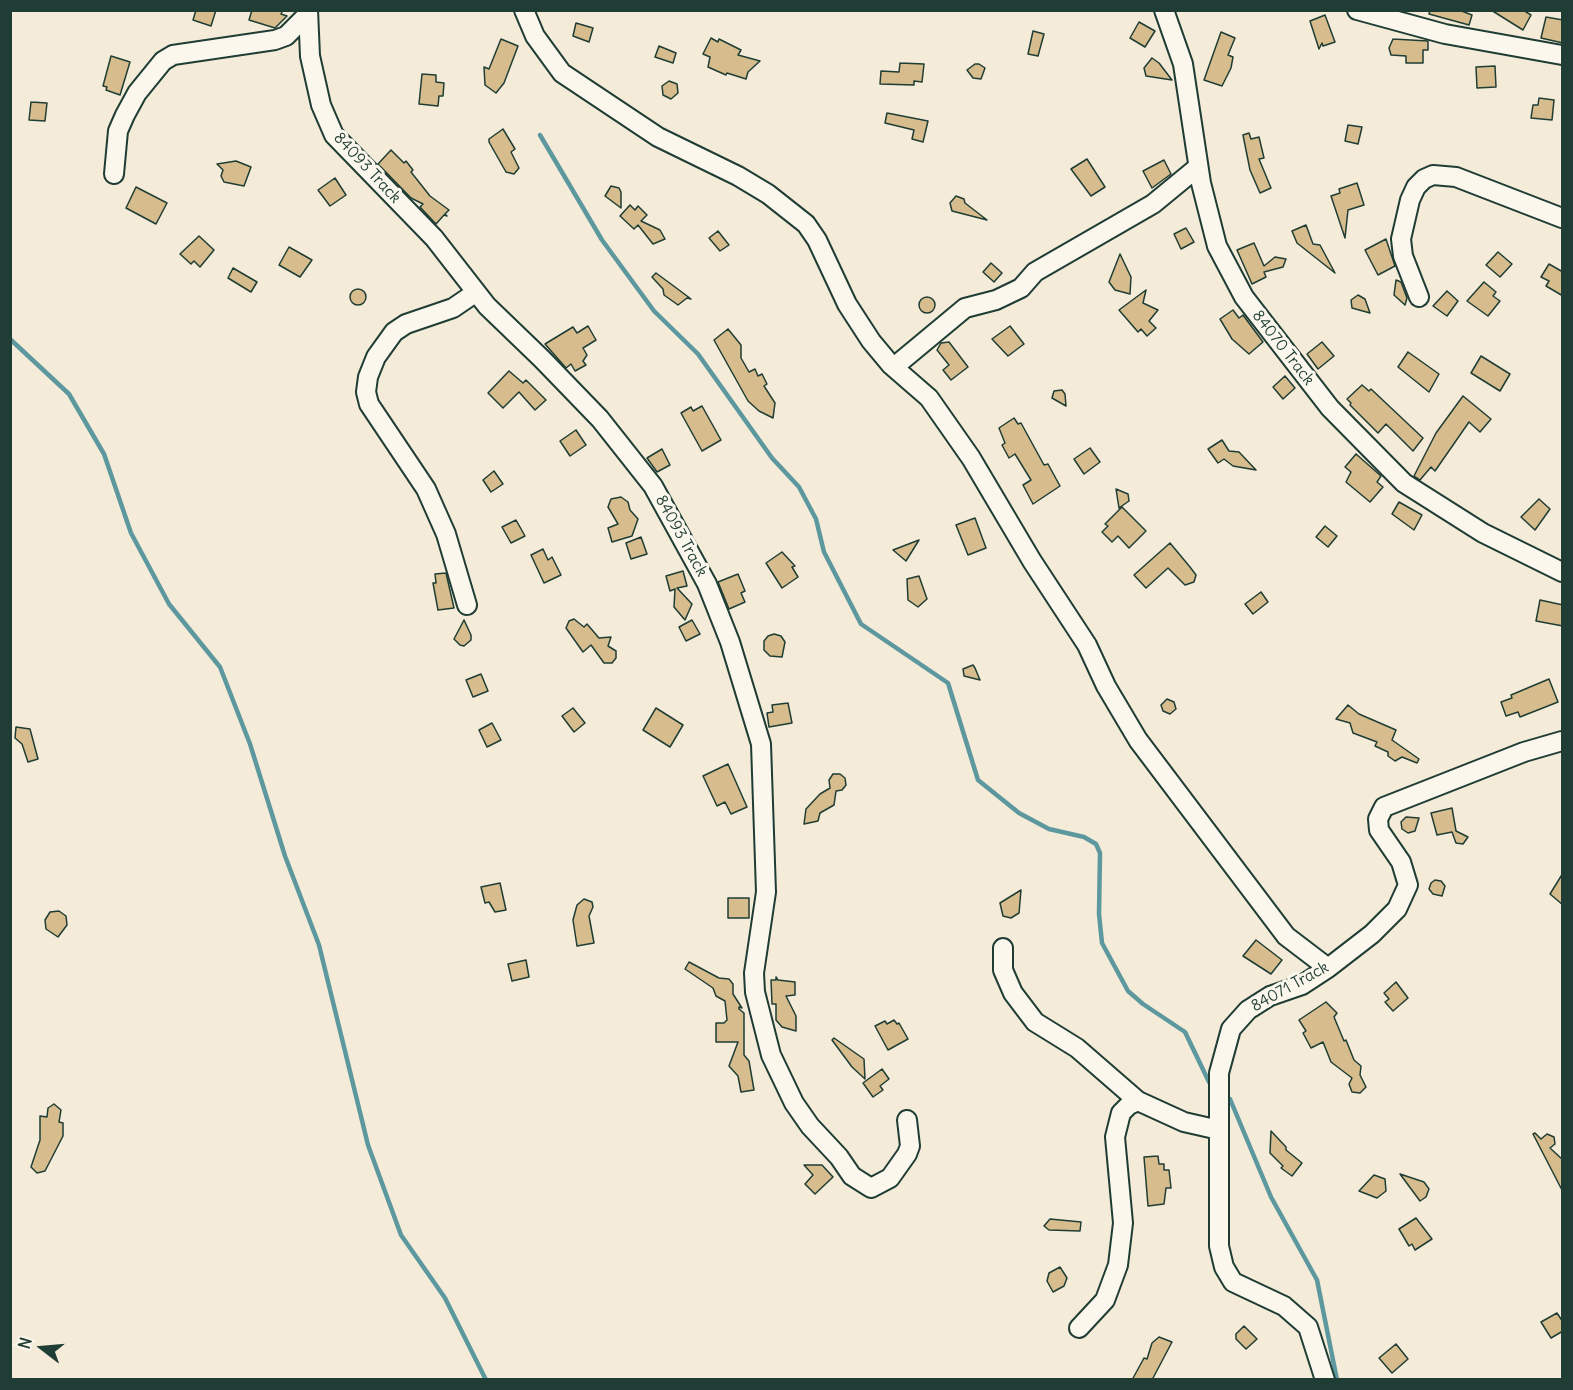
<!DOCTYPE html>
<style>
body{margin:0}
#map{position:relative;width:1573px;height:1390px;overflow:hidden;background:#f4ebd9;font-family:Delius,sans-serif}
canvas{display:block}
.frame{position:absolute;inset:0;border:12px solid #1f3d34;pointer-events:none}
.north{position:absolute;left:12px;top:1318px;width:60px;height:60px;-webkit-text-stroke:4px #fbf7ec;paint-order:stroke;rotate:286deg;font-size:16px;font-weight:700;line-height:24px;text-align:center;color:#1f3d34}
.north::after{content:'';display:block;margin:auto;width:21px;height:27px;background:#1f3d34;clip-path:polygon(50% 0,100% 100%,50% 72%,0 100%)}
</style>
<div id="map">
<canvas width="1573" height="1390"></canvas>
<div class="frame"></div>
<div class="north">N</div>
</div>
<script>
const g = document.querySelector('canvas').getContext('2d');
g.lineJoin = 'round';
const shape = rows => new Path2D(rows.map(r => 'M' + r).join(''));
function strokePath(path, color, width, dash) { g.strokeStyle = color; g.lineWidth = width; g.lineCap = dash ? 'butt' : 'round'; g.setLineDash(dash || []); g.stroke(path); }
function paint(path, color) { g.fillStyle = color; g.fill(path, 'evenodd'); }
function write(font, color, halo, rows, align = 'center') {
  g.font = font + ' Delius,sans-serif'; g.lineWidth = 6; g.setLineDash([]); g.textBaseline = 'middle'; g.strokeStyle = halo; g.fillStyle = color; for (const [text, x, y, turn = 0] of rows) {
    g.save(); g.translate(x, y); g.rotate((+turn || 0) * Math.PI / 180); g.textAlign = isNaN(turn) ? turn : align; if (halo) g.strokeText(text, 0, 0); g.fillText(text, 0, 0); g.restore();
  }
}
const stream = shape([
 [540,135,602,240,654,311,698,354,772,458,799,487,816,519,824,552,861,624,948,683,978,780,1019,813,1049,829,1084,837,1096,844,1100,853,1099,914,1102,943,1128,991,1143,1004,1185,1032,1209,1082],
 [10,339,69,394,104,454,131,533,169,604,220,667,250,744,285,856,319,945,368,1145,401,1235,445,1298,486,1380],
 [1230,1099,1271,1197,1317,1280,1337,1380]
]);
const building = shape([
 [196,10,216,10,211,26,193,20,196,10],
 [252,10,283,10,281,14,287,16,275,28,249,20,252,10],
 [1430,10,1459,10,1472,15,1469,25,1429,14,1430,10],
 [1491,10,1523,10,1531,15,1523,30,1491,10],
 [1325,15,1335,42,1323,46,1322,43,1319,49,1310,21,1325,15],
 [1546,17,1563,20,1563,43,1541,38,1546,17],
 [1139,22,1155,31,1145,47,1130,38,1139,22],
 [576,23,593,28,589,42,573,36,576,23],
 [1033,31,1044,34,1038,56,1028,54,1033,31],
 [1221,32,1235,38,1228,55,1233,57,1231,68,1222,86,1204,80,1221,32],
 [711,38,718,42,719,39,741,50,738,55,760,61,748,72,746,79,727,73,726,75,708,67,710,57,703,54,711,38],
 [501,39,518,46,504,83,496,93,485,85,484,67,489,69,501,39],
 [1393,39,1428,41,1428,50,1423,50,1423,63,1406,63,1406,56,1391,55,1389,48,1393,39],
 [659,46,676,53,673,63,655,57,659,46],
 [111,56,130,62,120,95,106,90,107,87,103,86,111,56],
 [1152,58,1159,63,1172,80,1146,76,1144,68,1152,58],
 [900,63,924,64,922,82,914,81,914,85,880,84,881,71,899,72,900,63],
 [975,64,979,64,985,68,981,79,973,78,967,70,975,64],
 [1495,66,1496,87,1477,88,1476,67,1495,66],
 [422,74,436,75,436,82,444,83,443,96,439,96,438,106,419,104,422,74],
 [669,81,677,84,678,93,671,99,663,95,662,86,669,81],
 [1539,98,1554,100,1552,120,1531,118,1533,105,1538,105,1539,98],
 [31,102,47,103,45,121,29,120,31,102],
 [887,113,928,121,923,142,912,139,914,130,885,123,887,113],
 [1348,125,1362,127,1358,144,1345,141,1348,125],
 [503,129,515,149,511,152,519,168,514,174,506,172,489,142,489,139,503,129],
 [1249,133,1251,139,1259,137,1264,158,1259,159,1271,188,1260,193,1250,170,1243,135,1249,133],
 [391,150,404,163,406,161,413,170,411,172,430,196,449,210,445,214,447,216,444,215,436,224,420,207,423,204,411,198,378,164,391,150],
 [1087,159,1105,187,1091,196,1071,169,1087,159],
 [1164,160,1171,174,1152,188,1143,171,1164,160],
 [236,161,251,167,244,186,224,182,221,176,223,170,217,164,236,161],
 [335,178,346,195,330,206,318,190,335,178],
 [1357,183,1364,205,1348,210,1345,238,1331,196,1340,193,1339,189,1357,183],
 [611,186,619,188,621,192,621,208,605,196,611,186],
 [136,187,167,203,156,224,126,208,136,187],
 [956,196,964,199,965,203,987,220,952,211,950,203,956,196],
 [630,205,635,210,638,206,647,215,641,221,660,230,665,239,653,244,638,225,634,229,620,216,630,205],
 [1306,225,1313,244,1320,245,1335,273,1297,243,1292,231,1306,225],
 [1186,228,1194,242,1181,249,1174,234,1186,228],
 [718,231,729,245,720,251,709,238,718,231],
 [199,236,214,250,200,267,194,261,191,264,180,254,199,236],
 [1386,239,1395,266,1378,275,1365,250,1386,239],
 [1254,243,1264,266,1275,257,1286,259,1283,267,1264,272,1266,277,1252,284,1237,250,1254,243],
 [289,247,312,260,300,277,279,265,289,247],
 [1498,252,1512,264,1500,277,1486,265,1498,252],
 [1120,254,1131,277,1130,294,1115,290,1109,282,1120,254],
 [991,263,1002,273,994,282,983,272,991,263],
 [1549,264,1563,272,1563,296,1546,286,1549,281,1541,277,1549,264],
 [233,268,257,282,251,292,228,278,233,268],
 [656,273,675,287,691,299,687,298,678,305,664,295,663,289,652,277,656,273],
 [1396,280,1401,282,1407,298,1405,305,1394,295,1396,280],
 [1484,282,1496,292,1493,296,1500,301,1488,316,1467,301,1484,282],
 '350 297a8 8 0 1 1 16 0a8 8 0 1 1-16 0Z',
 [1146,290,1143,303,1158,310,1149,321,1156,328,1147,336,1141,329,1138,332,1119,310,1146,290],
 [1447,291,1458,301,1447,316,1433,306,1447,291],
 [1358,295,1365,299,1370,313,1352,308,1351,300,1358,295],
 '919 305a8 8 0 1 1 16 0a8 8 0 1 1-16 0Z',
 [1233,310,1239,318,1243,315,1263,342,1249,354,1232,339,1220,319,1233,310],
 [588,326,596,340,583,348,587,355,583,361,586,365,575,371,571,364,566,368,545,344,573,327,577,333,588,326],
 [1010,326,1024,344,1008,356,992,339,1010,326],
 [728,329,741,345,741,358,749,372,755,369,758,376,762,374,767,384,764,386,775,403,773,418,759,411,748,401,714,340,728,329],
 [949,342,968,367,951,380,943,370,949,365,937,350,941,343,949,342],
 [1322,342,1334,356,1318,369,1307,354,1322,342],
 [1408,352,1439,374,1429,392,1398,367,1408,352],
 [1481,356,1510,374,1500,391,1471,373,1481,356],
 [509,371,523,383,526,380,546,400,535,410,519,392,503,408,488,393,509,371],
 [1285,376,1295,388,1283,399,1273,387,1285,376],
 [1362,385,1369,391,1371,389,1423,438,1413,451,1386,424,1378,433,1350,405,1351,403,1347,399,1362,385],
 [1062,390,1065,394,1066,406,1052,398,1054,391,1062,390],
 [1463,396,1491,419,1480,432,1469,422,1435,471,1431,467,1420,480,1414,476,1436,433,1463,396],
 [702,406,721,440,702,451,681,413,691,407,693,411,702,406],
 [1014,418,1018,424,1021,423,1044,465,1048,464,1060,486,1033,504,1023,485,1031,480,1015,454,1009,458,1002,445,1005,443,999,428,1014,418],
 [576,430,586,445,570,456,560,441,576,430],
 [1222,440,1229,451,1239,452,1256,470,1233,466,1224,459,1218,463,1208,449,1222,440],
 [1090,448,1100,462,1084,474,1074,459,1090,448],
 [662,449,670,465,657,472,647,458,662,449],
 [1356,454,1381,476,1377,482,1383,487,1370,502,1346,482,1351,472,1345,467,1356,454],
 [494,471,503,484,491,492,483,480,494,471],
 [1116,489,1128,494,1129,501,1119,508,1116,489],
 [621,497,628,502,630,510,638,519,632,536,612,542,608,528,618,524,608,507,611,499,621,497],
 [1539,499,1550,509,1535,530,1521,517,1539,499],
 [1399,502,1422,515,1414,530,1392,514,1399,502],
 [1122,507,1146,531,1129,548,1118,536,1112,542,1102,532,1108,526,1105,524,1122,507],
 [975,518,986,548,968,555,956,525,975,518],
 [516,520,525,536,511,543,502,527,516,520],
 [1325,526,1337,536,1328,547,1316,537,1325,526],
 [641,537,647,554,631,559,626,543,641,537],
 [919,540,906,561,893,550,919,540],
 [1170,543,1190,567,1196,575,1194,582,1185,585,1168,568,1146,588,1134,575,1170,543],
 [543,549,548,560,552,557,561,575,544,583,531,555,543,549],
 [782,552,795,566,792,567,798,577,782,588,766,563,782,552],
 [683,571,687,586,677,588,692,604,685,620,674,607,675,589,670,591,666,576,683,571],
 [446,573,454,608,438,610,433,583,436,583,435,574,446,573],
 [738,574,745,591,741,593,745,602,729,609,718,582,738,574],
 [919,576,927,599,918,607,908,600,907,579,919,576],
 [1261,592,1268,602,1253,614,1245,604,1261,592],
 [1540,600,1563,605,1563,626,1536,621,1540,600],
 [574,619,584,627,587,624,599,638,611,637,608,646,616,651,616,658,612,663,604,663,591,645,583,652,566,628,569,621,574,619],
 [464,620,471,635,471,640,464,646,460,645,454,639,464,620],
 [692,620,700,634,686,641,679,627,692,620],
 [774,634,781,636,785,642,782,657,770,656,764,650,764,641,768,636,774,634],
 [973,665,975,668,980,680,964,676,963,669,973,665],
 [481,674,488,691,473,697,466,680,481,674],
 [1549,679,1558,702,1520,717,1518,712,1506,716,1501,702,1512,698,1511,695,1549,679],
 [1167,699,1174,702,1176,709,1170,714,1163,711,1161,705,1167,699],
 [788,703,792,723,769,727,767,713,773,712,772,705,788,703],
 [1348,705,1359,714,1396,730,1392,740,1419,759,1417,763,1402,757,1395,761,1388,756,1388,752,1375,746,1377,742,1353,733,1350,723,1336,719,1348,705],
 [573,708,585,723,574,732,562,716,573,708],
 [656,708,683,725,670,747,643,730,656,708],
 [492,723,501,740,487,747,479,730,492,723],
 [16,727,30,729,38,759,28,762,22,744,15,738,16,727],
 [728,764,747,807,731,814,725,802,717,806,703,776,728,764],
 [833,774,840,774,845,778,846,785,842,790,836,791,834,805,820,813,818,821,804,824,806,809,820,794,830,788,829,780,833,774],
 [1452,808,1456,831,1468,837,1463,844,1456,843,1452,832,1437,835,1431,813,1452,808],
 [1406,817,1419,818,1415,831,1408,833,1402,829,1401,822,1406,817],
 [1563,873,1563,905,1550,894,1563,873],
 [1435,880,1441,881,1445,886,1442,896,1433,894,1429,889,1431,883,1435,880],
 [500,883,506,910,495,912,489,902,485,903,481,887,500,883],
 [1021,890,1019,913,1011,918,1003,916,1000,903,1021,890],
 [728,898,749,898,749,918,728,918,728,898],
 [584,899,592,902,593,907,589,916,594,943,577,946,573,920,577,905,584,899],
 [59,911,66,916,67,925,58,937,46,929,45,920,50,912,59,911],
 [1256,940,1282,960,1271,974,1243,956,1256,940],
 [526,960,529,977,512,981,508,964,526,960],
 [689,962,719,978,729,979,733,984,733,994,742,1008,739,1007,739,1009,744,1013,744,1055,749,1061,754,1090,741,1092,738,1076,729,1066,738,1042,716,1042,716,1023,724,1023,727,1020,725,1001,716,996,713,988,685,969,689,962],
 [776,977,778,980,795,982,795,995,786,996,796,1016,796,1031,782,1027,776,1020,776,1004,772,1004,771,980,776,980,776,977],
 [1396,982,1408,998,1393,1011,1385,1002,1389,999,1384,993,1396,982],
 [1326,1002,1337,1013,1334,1017,1344,1041,1346,1040,1354,1060,1361,1066,1360,1075,1366,1087,1360,1093,1352,1092,1349,1084,1352,1078,1331,1062,1323,1042,1311,1048,1303,1033,1306,1031,1299,1020,1326,1002],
 [894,1020,897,1024,899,1023,908,1039,888,1050,875,1026,885,1021,887,1024,894,1020],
 [834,1038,864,1059,865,1079,852,1067,832,1040,834,1038],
 [882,1069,889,1079,880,1086,883,1090,873,1097,863,1083,882,1069],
 [54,1104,61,1110,59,1122,63,1123,63,1136,45,1171,37,1173,31,1167,40,1140,40,1116,47,1117,48,1108,54,1104],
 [1271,1131,1286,1147,1286,1150,1302,1163,1292,1176,1281,1168,1283,1166,1270,1153,1271,1131],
 [1535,1133,1541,1139,1547,1134,1554,1137,1555,1144,1550,1148,1563,1160,1563,1192,1533,1134,1535,1133],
 [1158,1156,1159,1164,1164,1164,1164,1170,1169,1170,1171,1188,1166,1188,1164,1204,1148,1206,1144,1157,1158,1156],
 [804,1165,822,1165,833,1177,815,1194,805,1184,813,1175,804,1165],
 [1400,1174,1424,1182,1429,1189,1426,1197,1420,1201,1400,1174],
 [1374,1175,1385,1179,1386,1191,1377,1198,1359,1191,1374,1175],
 [1416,1218,1432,1239,1415,1250,1412,1244,1409,1246,1399,1229,1416,1218],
 [1050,1219,1081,1222,1080,1231,1049,1230,1044,1226,1050,1219],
 [1060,1267,1067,1278,1064,1286,1053,1292,1047,1281,1049,1273,1060,1267],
 [1557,1313,1563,1322,1563,1331,1551,1338,1541,1322,1557,1313],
 [1244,1326,1257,1339,1246,1349,1236,1339,1236,1334,1244,1326],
 [1159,1337,1172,1342,1152,1380,1132,1380,1144,1358,1147,1359,1152,1343,1159,1337],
 [1396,1344,1408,1359,1392,1373,1379,1358,1396,1344]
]);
const minor = shape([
 [308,10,310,56,321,105,334,135,434,238,487,306,542,359,600,419,653,486,707,584,730,642,761,744,766,892,754,973,755,992,771,1055,794,1103,810,1126,839,1157,852,1176,871,1188,890,1178,907,1154,910,1146,907,1120],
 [524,10,535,36,562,73,658,137,738,176,768,194,806,224,817,240,847,304,871,341,891,365,929,398,971,458,1032,561,1087,645,1106,686,1138,740,1286,936,1328,968],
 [1164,10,1183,64,1201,183,1217,246,1244,297,1330,408,1404,483,1483,533,1562,572],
 [1357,10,1445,34,1562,55],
 [114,174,118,131,125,115,137,93,163,61,173,55,275,40,286,36,307,15],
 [1419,297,1403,256,1401,239,1410,200,1416,187,1424,179,1433,175,1456,177,1562,218],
 [894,367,965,308,996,300,1021,288,1035,272,1153,204,1198,167],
 [467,605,446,534,426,489,369,404,366,392,368,377,376,357,394,332,406,324,453,308,475,293],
 [1003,948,1003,970,1013,993,1035,1022,1077,1048,1138,1101,1184,1122,1219,1130],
 [1079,1328,1105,1300,1118,1265,1123,1223,1115,1137,1121,1113,1129,1105,1138,1101],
 [1325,1380,1308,1327,1284,1306,1233,1282,1224,1267,1219,1246,1219,1073,1231,1029,1248,1010,1270,996,1302,985,1328,968,1372,934,1397,909,1408,885,1401,862,1379,830,1378,819,1384,807,1524,752,1562,741]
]);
const streetNames = [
 ["84093 Track",367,168,47],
 ["84070 Track",1283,348,52],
 ["84093 Track",681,536,61],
 ["84071 Track",1290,987,-29]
];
strokePath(stream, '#5d989f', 4.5);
paint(building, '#d7bd8d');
strokePath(building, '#1f3d34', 1.5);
strokePath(minor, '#1f3d34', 22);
strokePath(minor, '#fbf7ec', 18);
write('16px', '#1f3d34', '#fbf7ec', streetNames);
</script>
